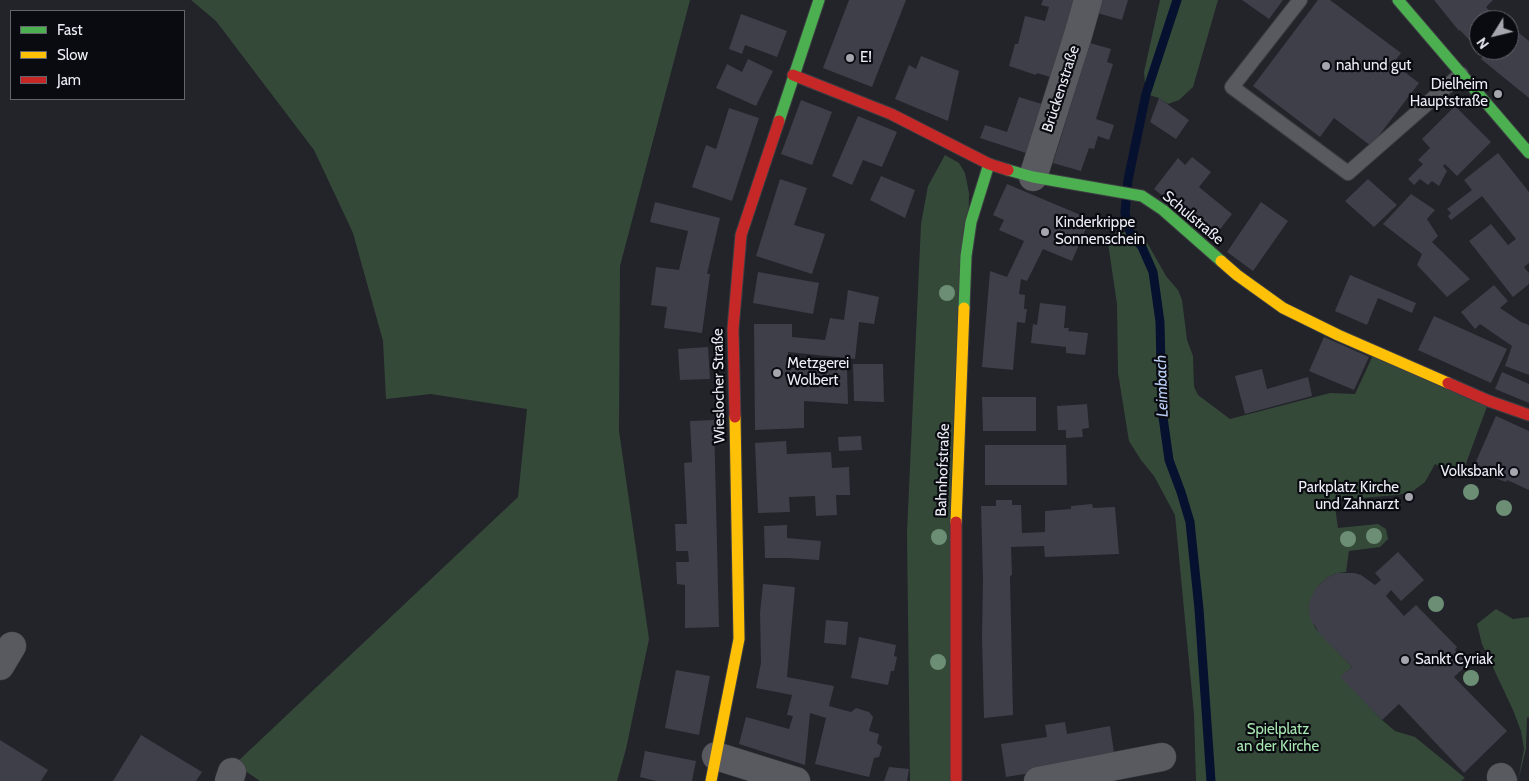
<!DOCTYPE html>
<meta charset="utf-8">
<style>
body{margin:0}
#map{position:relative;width:1529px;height:781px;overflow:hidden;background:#23232a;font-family:Cabin,sans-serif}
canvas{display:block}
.legend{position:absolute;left:10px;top:10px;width:175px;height:90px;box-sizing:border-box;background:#0a0b10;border:1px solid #64656c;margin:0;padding:6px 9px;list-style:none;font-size:15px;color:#ecedf6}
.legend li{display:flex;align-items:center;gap:10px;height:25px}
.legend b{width:25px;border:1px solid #64656c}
.north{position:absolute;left:1469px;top:10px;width:50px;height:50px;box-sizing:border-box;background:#0a0b10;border:1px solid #64656c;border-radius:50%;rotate:234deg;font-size:14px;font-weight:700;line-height:20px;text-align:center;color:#ecedf6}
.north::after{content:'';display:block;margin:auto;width:18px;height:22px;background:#a6a6af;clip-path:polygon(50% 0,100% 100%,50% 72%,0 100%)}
</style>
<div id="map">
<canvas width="1529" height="781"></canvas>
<ul class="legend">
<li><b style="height:6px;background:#4caf50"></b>Fast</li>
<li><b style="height:6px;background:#ffc107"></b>Slow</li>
<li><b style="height:6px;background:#c62828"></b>Jam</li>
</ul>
<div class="north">N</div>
</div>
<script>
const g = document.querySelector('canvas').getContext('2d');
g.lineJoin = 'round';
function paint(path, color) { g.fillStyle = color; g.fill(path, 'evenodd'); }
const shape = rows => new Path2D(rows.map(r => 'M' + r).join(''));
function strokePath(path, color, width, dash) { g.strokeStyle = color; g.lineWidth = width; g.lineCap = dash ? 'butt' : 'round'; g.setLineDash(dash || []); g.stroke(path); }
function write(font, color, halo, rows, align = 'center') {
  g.font = font + ' Cabin,sans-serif'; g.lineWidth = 4.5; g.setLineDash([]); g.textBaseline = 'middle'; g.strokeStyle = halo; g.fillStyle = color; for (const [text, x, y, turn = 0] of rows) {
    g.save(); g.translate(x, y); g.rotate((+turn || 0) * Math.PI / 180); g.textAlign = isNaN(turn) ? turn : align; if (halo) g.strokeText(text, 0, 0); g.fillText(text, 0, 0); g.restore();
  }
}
const green = shape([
 [191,0,690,0,620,266,619,431,649,639,626,749,617,781,260,781,235,764,518,497,527,409,431,394,386,399,383,341,353,233,314,150,216,21],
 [1160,0,1218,0,1193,87,1179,100,1168,104,1159,98,1146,94,1144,72],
 [945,155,959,163,965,173,969,193,956,781,910,781,907,533,921,224,928,186],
 [1116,232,1130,232,1144,237,1166,276,1178,290,1182,300,1187,340,1193,356,1194,387,1198,395,1230,419,1330,393,1355,394,1375,351,1489,401,1461,477,1435,464,1425,482,1413,491,1398,495,1334,500,1338,528,1378,524,1386,529,1388,539,1380,547,1349,551,1346,572,1337,573,1328,577,1318,586,1309,604,1309,611,1315,628,1352,667,1341,677,1382,720,1395,731,1415,737,1465,778,1461,781,1196,781,1194,714,1175,515,1154,476,1141,460,1129,441,1118,373,1117,304,1108,243],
 [1496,609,1513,619,1529,617,1529,717,1527,718,1526,749,1518,781,1524,749,1521,731,1513,710,1482,644,1477,624]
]);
const stream = shape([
 [1177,0,1146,94,1128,180,1125,213,1130,232,1142,247,1153,272,1160,322,1162,410,1169,460,1181,492,1190,522,1199,609,1211,781]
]);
const building = shape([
 [849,0,906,0,872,87,823,68],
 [1043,0,1077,0,1057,79,1037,73,1036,75,1009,66,1015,44,1018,44,1025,16,1045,21,1049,7,1041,5],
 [1100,0,1128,0,1122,20,1097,13],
 [1242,0,1283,0,1269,19],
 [1318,0,1330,0,1401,53,1393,63,1419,83,1371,146,1334,118,1320,137,1253,86],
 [1434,0,1493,0,1486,7,1497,19,1495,20,1479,20,1479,35,1471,42,1460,30,1459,31],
 [741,14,787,31,777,57,745,45,742,54,729,49],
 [1509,25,1529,41,1529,98,1481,59,1489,50,1509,50],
 [1090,43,1111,49,1107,62,1113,64,1096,119,1114,125,1109,140,1098,136,1094,149,1089,148,1081,171,1053,163],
 [921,56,959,71,948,121,895,99,909,65,916,69],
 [748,59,773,71,756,106,716,88,727,64,742,72],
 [1019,97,1048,106,1032,155,980,138,985,125,1007,132],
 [1159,98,1189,120,1176,139,1150,122],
 [801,100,832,112,812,165,781,154],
 [1455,106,1491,142,1457,176,1445,164,1443,166,1447,171,1439,186,1432,181,1428,185,1420,179,1414,185,1408,179,1423,164,1418,160,1430,148,1422,139],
 [729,108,759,118,732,201,692,187,706,145,716,149],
 [858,116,897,132,882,167,863,160,852,185,832,176],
 [1498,153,1529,192,1529,263,1524,267,1529,273,1529,284,1513,297,1469,241,1491,224,1508,245,1516,239,1482,196,1451,220,1448,216,1451,213,1447,209,1472,190,1464,180],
 [1192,157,1211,172,1199,187,1232,214,1214,237,1154,189,1178,158,1185,165],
 [881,176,915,190,905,218,870,200],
 [780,179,807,188,794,225,825,234,812,274,756,256],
 [1368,179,1397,205,1374,227,1345,201],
 [1007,184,1090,219,1072,261,1043,249,1027,281,1021,279,1019,294,1025,295,1024,309,1027,309,1025,323,1017,322,1013,370,982,367,990,271,1007,277,1024,241,999,230,1004,220,993,215],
 [1411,194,1435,210,1427,219,1438,236,1432,242,1470,279,1447,297,1417,265,1422,254,1383,224],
 [655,202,720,218,707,274,710,274,702,333,664,328,667,307,651,305,656,267,679,270,688,231,650,222],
 [1261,202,1288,221,1253,271,1227,252],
 [758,272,819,283,813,314,753,303],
 [1350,275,1416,303,1412,313,1378,298,1367,325,1335,311],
 [1494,285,1508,301,1500,308,1521,322,1529,325,1529,375,1505,366,1512,346,1480,324,1475,329,1461,312],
 [848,290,879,297,874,324,859,322,855,359,788,352,788,367,847,369,848,404,804,401,804,428,755,430,754,324,792,324,792,337,825,340,830,318,844,320],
 [1040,303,1066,306,1064,328,1069,328,1068,331,1088,333,1085,355,1066,353,1066,347,1031,343,1033,324,1037,325],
 [1434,316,1507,349,1491,383,1418,350],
 [1324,337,1369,357,1354,390,1309,371],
 [708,347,710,379,680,380,678,349],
 [853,364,883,364,884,402,854,401],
 [1262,369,1267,389,1308,377,1312,396,1245,414,1235,376],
 [1502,372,1529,384,1529,403,1495,389],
 [982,397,1036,397,1036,431,983,431],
 [1087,404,1089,428,1082,429,1083,437,1066,438,1066,430,1058,430,1057,406],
 [1496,416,1529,431,1529,490,1507,480,1506,482,1490,476,1491,473,1474,466],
 [714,420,719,627,685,628,685,585,677,584,676,562,689,562,688,551,676,551,675,524,687,524,684,463,692,462,690,421],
 [861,436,862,450,839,451,838,437],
 [786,441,787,454,831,452,832,468,849,467,850,495,836,495,837,515,816,516,815,496,789,497,790,512,758,513,755,443],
 [985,445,1066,445,1067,485,985,485],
 [996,500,1012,500,1012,505,1021,505,1022,533,1045,532,1045,511,1071,509,1071,506,1092,504,1093,508,1115,507,1119,554,1045,557,1044,546,1011,547,1012,575,1010,576,1013,715,984,718,982,636,983,579,981,506,996,506],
 [787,525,787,538,821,541,819,560,788,558,765,558,764,526],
 [1398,552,1424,580,1401,601,1391,590,1386,596,1404,616,1416,605,1457,647,1455,650,1468,664,1454,677,1507,731,1464,773,1399,704,1382,720,1340,677,1352,667,1319,633,1310,618,1309,612,1309,604,1314,591,1318,586,1328,577,1337,573,1354,573,1361,575,1375,585,1381,580,1375,573],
 [763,584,795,587,787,677,834,686,829,706,851,712,856,708,869,712,873,717,869,731,879,734,877,743,882,747,879,757,874,758,869,777,815,764,826,718,810,713,805,765,739,744,746,717,789,729,793,716,787,715,792,695,756,688,761,663,760,613],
 [826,620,848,622,846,645,824,643],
 [859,637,896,645,894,656,897,657,894,671,891,671,888,685,851,678],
 [676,670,710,676,699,735,665,728],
 [1065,722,1067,734,1110,726,1115,759,1006,777,1001,744,1047,737,1045,725],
 [141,735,202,772,196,781,113,781],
 [0,740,48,770,41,781,0,781],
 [645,751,696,761,692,781,656,781,640,777],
 [889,767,909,769,907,781,884,781]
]);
const lane = shape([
 [1300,0,1232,87,1348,173,1461,74]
]);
const street = shape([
 [1033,177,1078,35,1088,0],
 [0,666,12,646],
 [716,756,796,781],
 [1501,777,1503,781],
 [229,781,232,772],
 [1038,781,1162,757]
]);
const fast = shape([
 [1398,0,1529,153],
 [779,121,819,0],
 [1008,170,1033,177,1142,196,1163,210,1221,261],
 [964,308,966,256,971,222,989,164]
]);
const slow = shape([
 [1221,261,1237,275,1283,308,1338,335,1448,383],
 [956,522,964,308],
 [711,781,739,639,735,417]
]);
const jam = shape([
 [793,75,891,114,989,164,1008,170],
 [1448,383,1489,401,1529,415],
 [735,417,733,329,741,235,779,121],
 [956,522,956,781]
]);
const trees = [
 [947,293],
 [1471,492],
 [1504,508],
 [1374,536],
 [939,537],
 [1348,539],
 [1436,604],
 [938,662],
 [1471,678]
];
const markers = [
 [850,58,5,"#a6a6af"],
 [1326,66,5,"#a6a6af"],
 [1498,94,5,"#a6a6af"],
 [1045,232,5,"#a6a6af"],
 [777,373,5,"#a6a6af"],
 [1514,472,5,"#a6a6af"],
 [1409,497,5,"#a6a6af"],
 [1405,660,5,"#a6a6af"]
];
const poiNames = [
 ["E!",860,58],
 ["nah und gut",1336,66],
 ["Dielheim",1488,85,"right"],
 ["Hauptstraße",1488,102,"right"],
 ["Kinderkrippe",1055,223],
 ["Sonnenschein",1055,240],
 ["Metzgerei",787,364],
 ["Wolbert",787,381],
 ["Volksbank",1504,472,"right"],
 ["Parkplatz Kirche",1399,488,"right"],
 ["und Zahnarzt",1399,505,"right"],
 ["Sankt Cyriak",1415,660]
];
const streetNames = [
 ["Brückenstraße",1061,89,-72],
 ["Schulstraße",1193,218,40],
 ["Wieslocher Straße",719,386,-91],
 ["Bahnhofstraße",943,470,-88]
];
const parkNames = [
 ["Spielplatz",1278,730],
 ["an der Kirche",1278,747]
];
const waterNames = [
 ["Leimbach",1162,386,-92]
];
paint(green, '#354939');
strokePath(stream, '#06112f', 9);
paint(building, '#3f3f4a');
strokePath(lane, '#3d3e43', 16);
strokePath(street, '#3d3e43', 29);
strokePath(fast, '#3d3e43', 13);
strokePath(slow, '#3d3e43', 13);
strokePath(jam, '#3d3e43', 13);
strokePath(lane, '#595a60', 14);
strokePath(street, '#595a60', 28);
strokePath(fast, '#4caf50', 11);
strokePath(slow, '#ffc107', 11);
strokePath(jam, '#c62828', 11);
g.fillStyle = '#6c8e74';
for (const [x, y] of trees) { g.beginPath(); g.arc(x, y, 8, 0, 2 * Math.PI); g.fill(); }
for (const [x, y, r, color] of markers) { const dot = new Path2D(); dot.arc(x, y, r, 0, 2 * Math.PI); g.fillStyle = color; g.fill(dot); strokePath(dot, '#0a0b10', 2); }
write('15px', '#ecedf6', '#0a0b10', poiNames, 'left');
write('15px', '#ecedf6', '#0a0b10', streetNames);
write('15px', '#a7e6b1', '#0a0b10', parkNames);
write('italic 16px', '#bbcff6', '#0a0b10', waterNames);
</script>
